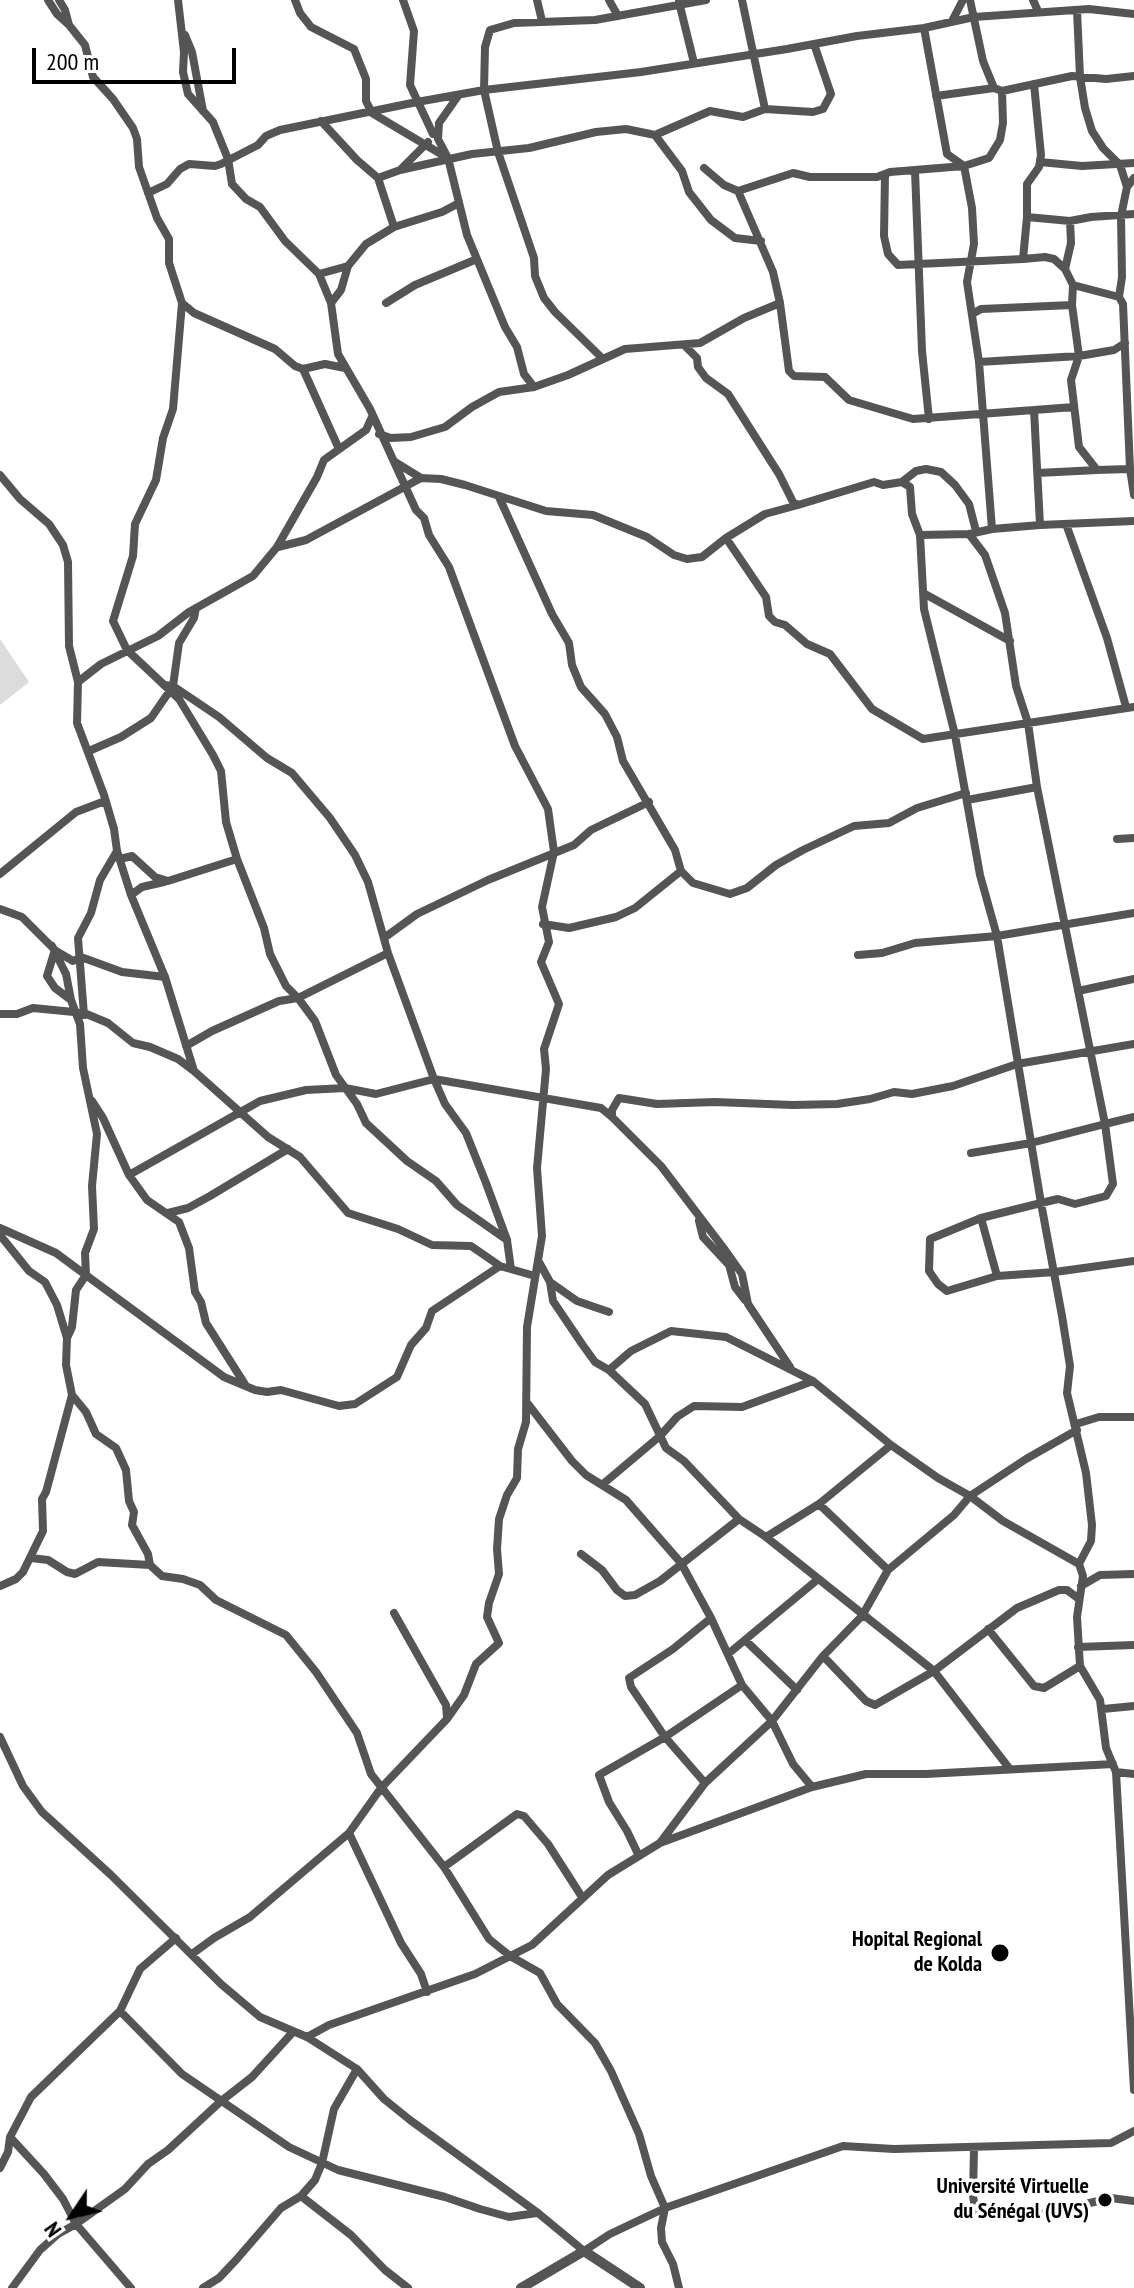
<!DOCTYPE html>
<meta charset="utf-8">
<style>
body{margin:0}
#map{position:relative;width:1134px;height:2288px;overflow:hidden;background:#fff;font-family:"PT Sans Narrow",sans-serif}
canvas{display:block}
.north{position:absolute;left:32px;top:2176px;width:80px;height:80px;-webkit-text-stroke:6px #fff;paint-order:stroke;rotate:235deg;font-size:22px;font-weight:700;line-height:32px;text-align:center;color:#000}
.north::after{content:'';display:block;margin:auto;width:28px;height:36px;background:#000;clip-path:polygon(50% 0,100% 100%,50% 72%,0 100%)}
.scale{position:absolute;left:32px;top:48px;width:204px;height:36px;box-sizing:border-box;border:4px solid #000;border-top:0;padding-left:10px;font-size:24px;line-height:28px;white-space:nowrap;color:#000;-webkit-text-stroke:6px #fff;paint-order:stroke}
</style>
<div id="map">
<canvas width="1134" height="2288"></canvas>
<div class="north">N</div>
<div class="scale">200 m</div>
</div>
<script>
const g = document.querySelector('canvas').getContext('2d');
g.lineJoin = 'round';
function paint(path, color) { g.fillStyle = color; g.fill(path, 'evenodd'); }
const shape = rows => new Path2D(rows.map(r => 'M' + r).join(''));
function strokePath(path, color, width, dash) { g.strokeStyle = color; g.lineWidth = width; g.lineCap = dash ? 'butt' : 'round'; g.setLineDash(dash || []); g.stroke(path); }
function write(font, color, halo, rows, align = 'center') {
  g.font = font + ' "PT Sans Narrow",sans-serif'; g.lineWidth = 7; g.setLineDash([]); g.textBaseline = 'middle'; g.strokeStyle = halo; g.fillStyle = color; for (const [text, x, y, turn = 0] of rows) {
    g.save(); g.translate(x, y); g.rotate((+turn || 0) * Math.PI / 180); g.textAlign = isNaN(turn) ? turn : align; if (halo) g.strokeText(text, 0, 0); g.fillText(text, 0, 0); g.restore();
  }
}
const green = shape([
 [0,639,29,682,0,705]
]);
const minor = shape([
 [48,0,57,14,68,24],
 [59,0,65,10,69,25,85,45,93,77,113,99,133,128,137,139,139,167,157,218,169,239,169,263,182,303,194,313,275,349,295,366,303,369,325,364,345,368],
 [178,0,184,52,183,72,188,94,213,122,228,159,232,184,246,199,260,207,285,241,319,274,331,303,338,354,370,409,416,510,424,518,429,535,449,567,515,746,548,809,554,852,542,907,549,942,541,962,559,1004,544,1049,546,1069,537,1168,542,1236,527,1327,526,1422,518,1449,517,1478,507,1495,499,1519,497,1549,499,1574,489,1603,487,1617,499,1643,476,1664,464,1695,447,1719,381,1788,349,1833,250,1917,214,1938,192,1954],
 [295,0,300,13,311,27,354,49,366,79,366,101,372,113,446,157],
 [403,0,414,31,410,85,433,134],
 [537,0,542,21],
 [609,0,618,16],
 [742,0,765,109],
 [970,0,983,61,994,88,1002,91,1072,76,1106,79,1134,76],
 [1033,0,1038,11],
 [679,2,694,63],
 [1077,10,1080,77,1085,108,1092,131,1103,148,1120,165,1127,187],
 [952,21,963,0],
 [924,28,947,154,964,166,972,208,974,244,967,282,979,362,992,529],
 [185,35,192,52,203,111],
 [1034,84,1041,155,1039,167,1027,184,1027,217,1070,221,1091,217,1134,214],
 [458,96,439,123,438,139,448,158,467,235,505,327,517,347,524,374,534,387],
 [936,96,994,88],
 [321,121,357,160,378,178,394,227],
 [655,135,682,171,689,192,711,220,735,238,761,241],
 [1040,162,1082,166,1134,163],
 [400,170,472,154,529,148,596,132,626,129,655,135,710,111,743,117,765,109,813,112,823,109,831,94,814,44],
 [915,171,922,351,929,419],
 [885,174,884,236,888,254,898,265,1023,259,1027,217],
 [378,178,400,170,428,142],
 [738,191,793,173,810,177,877,177,890,172,964,166,989,158,1000,140,1003,123,1002,91],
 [148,193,167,184,180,169,189,164,215,166,221,164,258,145,266,136,280,130,417,102,484,90,641,72,787,49,857,36,924,28,974,17,1089,9,1134,14],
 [1070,221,1071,243,1065,269,1073,285,1072,305],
 [1023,259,1045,257,1054,259,1065,269],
 [319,274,348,266],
 [1073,285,1119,297],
 [182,303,173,409,163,438,156,480,135,524,133,556,113,621,127,650,179,699,213,755,221,771,226,822,237,859,264,928,270,954,286,986,298,998,315,1021,336,1075,357,1104,366,1123,407,1161,436,1181,457,1205,507,1240],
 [331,303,341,290,348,266,366,244,394,227,442,212,459,203],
 [386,303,415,285,477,259],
 [780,303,789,371,794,376,825,377,849,400,913,419,1034,410,1040,525],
 [974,313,981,309,1072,305,1079,356,1071,380,1079,447,1097,470,1130,469,1134,495],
 [685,346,697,358,698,367,706,378,728,394,779,474,793,502,798,505,874,482,883,485,902,482,910,487,912,514,920,535,924,609,955,735,980,875,997,936,1041,1203,1062,1316,1070,1366,1067,1393,1086,1473,1092,1525,1091,1541,1079,1564],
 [603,359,555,312,544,298,535,276,534,258,498,152,484,90,485,47,490,30,514,23,595,20,706,0],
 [979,362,1079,356,1114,350,1125,343],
 [303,369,339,449],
 [1034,410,1074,407],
 [379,434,391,438,411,437,445,427,472,407,499,392,534,387,568,375,625,349,700,343,744,318,780,303,773,272,738,191,724,185,704,168],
 [395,462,421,478,441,479,465,485,546,511,593,515,647,537,674,555,687,559,702,557,726,538,765,514,798,505],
 [1130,469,1123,304,1119,297,1122,277,1121,216,1127,187,1134,178],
 [1038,473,1097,470],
 [0,475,20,499,49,524,63,545,68,562,69,646,78,682,77,723,104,795,114,829,117,851,131,895,165,977,194,1071,268,1137,300,1157,348,1213,398,1229,432,1245,471,1246,500,1266,535,1276],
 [902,482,916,471,926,469,941,472,955,485,969,504,976,531],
 [499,497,552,614,569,643,572,665,581,687,605,714,617,737,623,761,675,850,681,871,693,883,730,894,747,888,776,865,803,850,854,826,889,823,917,808,966,793],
 [1066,524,1107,638,1126,707],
 [969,534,985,555,1005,613,1016,686,1028,723,1037,787,1105,1124,1134,1117],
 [920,535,969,534,992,529,1040,525,1134,521],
 [726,538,766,597,769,616,775,622,785,625,807,644,830,654,872,709,923,739,1134,707],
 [278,547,306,540,421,478],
 [925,594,1010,641],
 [78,682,101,664,158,636,189,612,253,576,277,547,317,477,324,460,366,430,372,417],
 [164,685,173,686,219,717,267,758,292,773,330,818,355,855,368,882,388,953,434,1079,445,1104,466,1133,486,1183,507,1240,511,1269],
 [89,751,121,737,151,718,173,686,179,643,194,618,196,608],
 [967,800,1037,787],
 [1117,839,1134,838],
 [120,859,132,856,155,877,168,881,237,859],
 [0,874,76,812,105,801],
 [131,895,142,887,164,882],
 [0,909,22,917,56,951,73,961,81,957,122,972,165,977],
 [543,924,569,928,616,917,635,908,681,871],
 [384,938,417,914,488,880,574,845,591,830,649,802],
 [52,946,66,974,71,1000,80,1024,83,1068,97,1134,92,1186,94,1229,85,1253,86,1275,76,1290,72,1327,67,1338],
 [54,953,47,976,55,988,71,1000],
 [858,955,882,953,915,943,997,936,1134,913],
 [1078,991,1134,979],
 [0,1014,17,1014,33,1008,84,1013,108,1023,133,1043,150,1047,178,1059,194,1071],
 [84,1015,78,938,91,913,100,880,117,851],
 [186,1046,212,1031,279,1001,298,998,388,953],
 [92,1101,103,1118,129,1175],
 [612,1117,612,1110,619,1098,657,1104,715,1102,793,1105,837,1104,870,1099,894,1092,912,1094,953,1086,1017,1064,1134,1044],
 [971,1153,1031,1143,1105,1124,1113,1184,1106,1196,1075,1204,1058,1199,1041,1203,981,1218,930,1239,929,1271,938,1284,947,1291,997,1276,1055,1272,1134,1261],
 [168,1213,188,1208,210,1196,288,1149],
 [981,1218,997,1276],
 [699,1221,703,1237,729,1265,735,1287,745,1300],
 [0,1228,56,1253,224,1377,255,1390,267,1392,281,1390,339,1406,355,1404,397,1377,411,1345,426,1328,432,1311,500,1266],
 [0,1235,29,1271,45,1282,57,1305,67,1338,66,1365,72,1395,46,1492,42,1499,43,1531,23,1572,16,1579,0,1586],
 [539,1262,550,1282,577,1301,609,1312],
 [550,1282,553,1301,582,1344,595,1362,609,1370,645,1404,666,1448,684,1461,739,1519,766,1537,934,1671,1009,1768],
 [609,1370,631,1351,671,1331,726,1337,813,1381,891,1445,938,1478,970,1496,1003,1521,1079,1564,1083,1576,1077,1617,1080,1666,1100,1700,1106,1748,1116,1772,1134,2090],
 [246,1386,206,1323,201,1302,195,1292,189,1248,179,1222,147,1200,129,1175,260,1101,306,1090,345,1088,376,1094,434,1079,601,1108,612,1117,661,1166,725,1250,742,1274,748,1304,790,1367],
 [72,1395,86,1412,96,1434,116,1448,126,1470,129,1501,134,1512,132,1525,148,1554,150,1565,162,1576,183,1579,200,1585,216,1600,286,1635,316,1672,357,1733,371,1774,444,1867,489,1939,510,1956,540,1973,557,2004,595,2043,611,2071,639,2134,651,2176,665,2208,661,2228,662,2242,673,2264,679,2288],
 [528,1404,572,1461,586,1475,626,1500,681,1563,711,1618,742,1685,772,1721,793,1764,812,1787],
 [1076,1424,1099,1417,1134,1417],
 [603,1484,660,1436,677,1417,694,1406,742,1407,813,1381],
 [819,1504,888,1570],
 [766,1537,819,1504,891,1445],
 [581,1554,602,1570,617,1590,625,1596,635,1595,660,1581,739,1519],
 [31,1558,48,1560,67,1572,75,1574,98,1562,150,1565],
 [1081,1586,1100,1575,1134,1574],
 [394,1613,446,1705,447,1718],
 [988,1629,1034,1686,1044,1688,1080,1666],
 [745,1640,797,1690],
 [1078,1647,1134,1645],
 [728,1654,817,1580],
 [823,1656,866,1701,875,1705,934,1671,1017,1608,1059,1590,1067,1590,1079,1599],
 [1103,1709,1134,1706],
 [0,1737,23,1786,42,1812,111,1875,221,1984,260,2017,307,2037,357,2069,384,2099,410,2120,538,2213,584,2251,610,2234,665,2208,843,2146,894,2149,1111,2143,1134,2131],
 [1116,1772,1134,1774],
 [705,1783,665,1737,631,1687,629,1678,673,1649,711,1618],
 [349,1833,401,1943,421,1974,427,1992],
 [660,1843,705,1783,772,1721,823,1656,862,1616,888,1570,954,1515,970,1496,1026,1459,1077,1430],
 [639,1856,627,1831,609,1802,599,1775,665,1737,742,1685],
 [444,1867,517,1814,524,1816,548,1844,582,1897],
 [120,2011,182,2074,289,2147,338,2170,445,2197,480,2209,509,2217,537,2213],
 [307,2037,329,2025,475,1974,532,1945,608,1875,660,1843,812,1787,866,1774,926,1774,1113,1764],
 [974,2148,973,2196,976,2213,985,2216,1047,2213,1111,2198,1134,2201],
 [0,2168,8,2152,10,2137],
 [301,2196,351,2235,385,2270,408,2288],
 [12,2288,40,2250,58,2234,76,2224,125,2189,148,2164,168,2150,220,2102,252,2077,293,2032],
 [131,2288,76,2224,63,2199,44,2174,10,2137,31,2097,120,2011,140,1969,176,1938],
 [203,2288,219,2278,236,2260,281,2208,301,2196,315,2180,322,2163,334,2109,357,2069]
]);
const tertiary = shape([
 [521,2288,584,2251,640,2288]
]);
const markers = [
 [1000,1953,10,"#000"],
 [1105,2200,8,"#000"]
];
const poiNames = [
 ["Hopital Regional",982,1940],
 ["de Kolda",982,1965],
 ["Université Virtuelle",1089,2187],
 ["du Sénégal (UVS)",1089,2212]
];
paint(green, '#dcdcdc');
strokePath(minor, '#555', 8);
strokePath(tertiary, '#555', 10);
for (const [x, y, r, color] of markers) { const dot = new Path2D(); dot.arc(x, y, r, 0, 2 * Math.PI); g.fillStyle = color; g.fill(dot); strokePath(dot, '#fff', 3); }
write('bold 22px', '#000', '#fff', poiNames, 'right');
</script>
